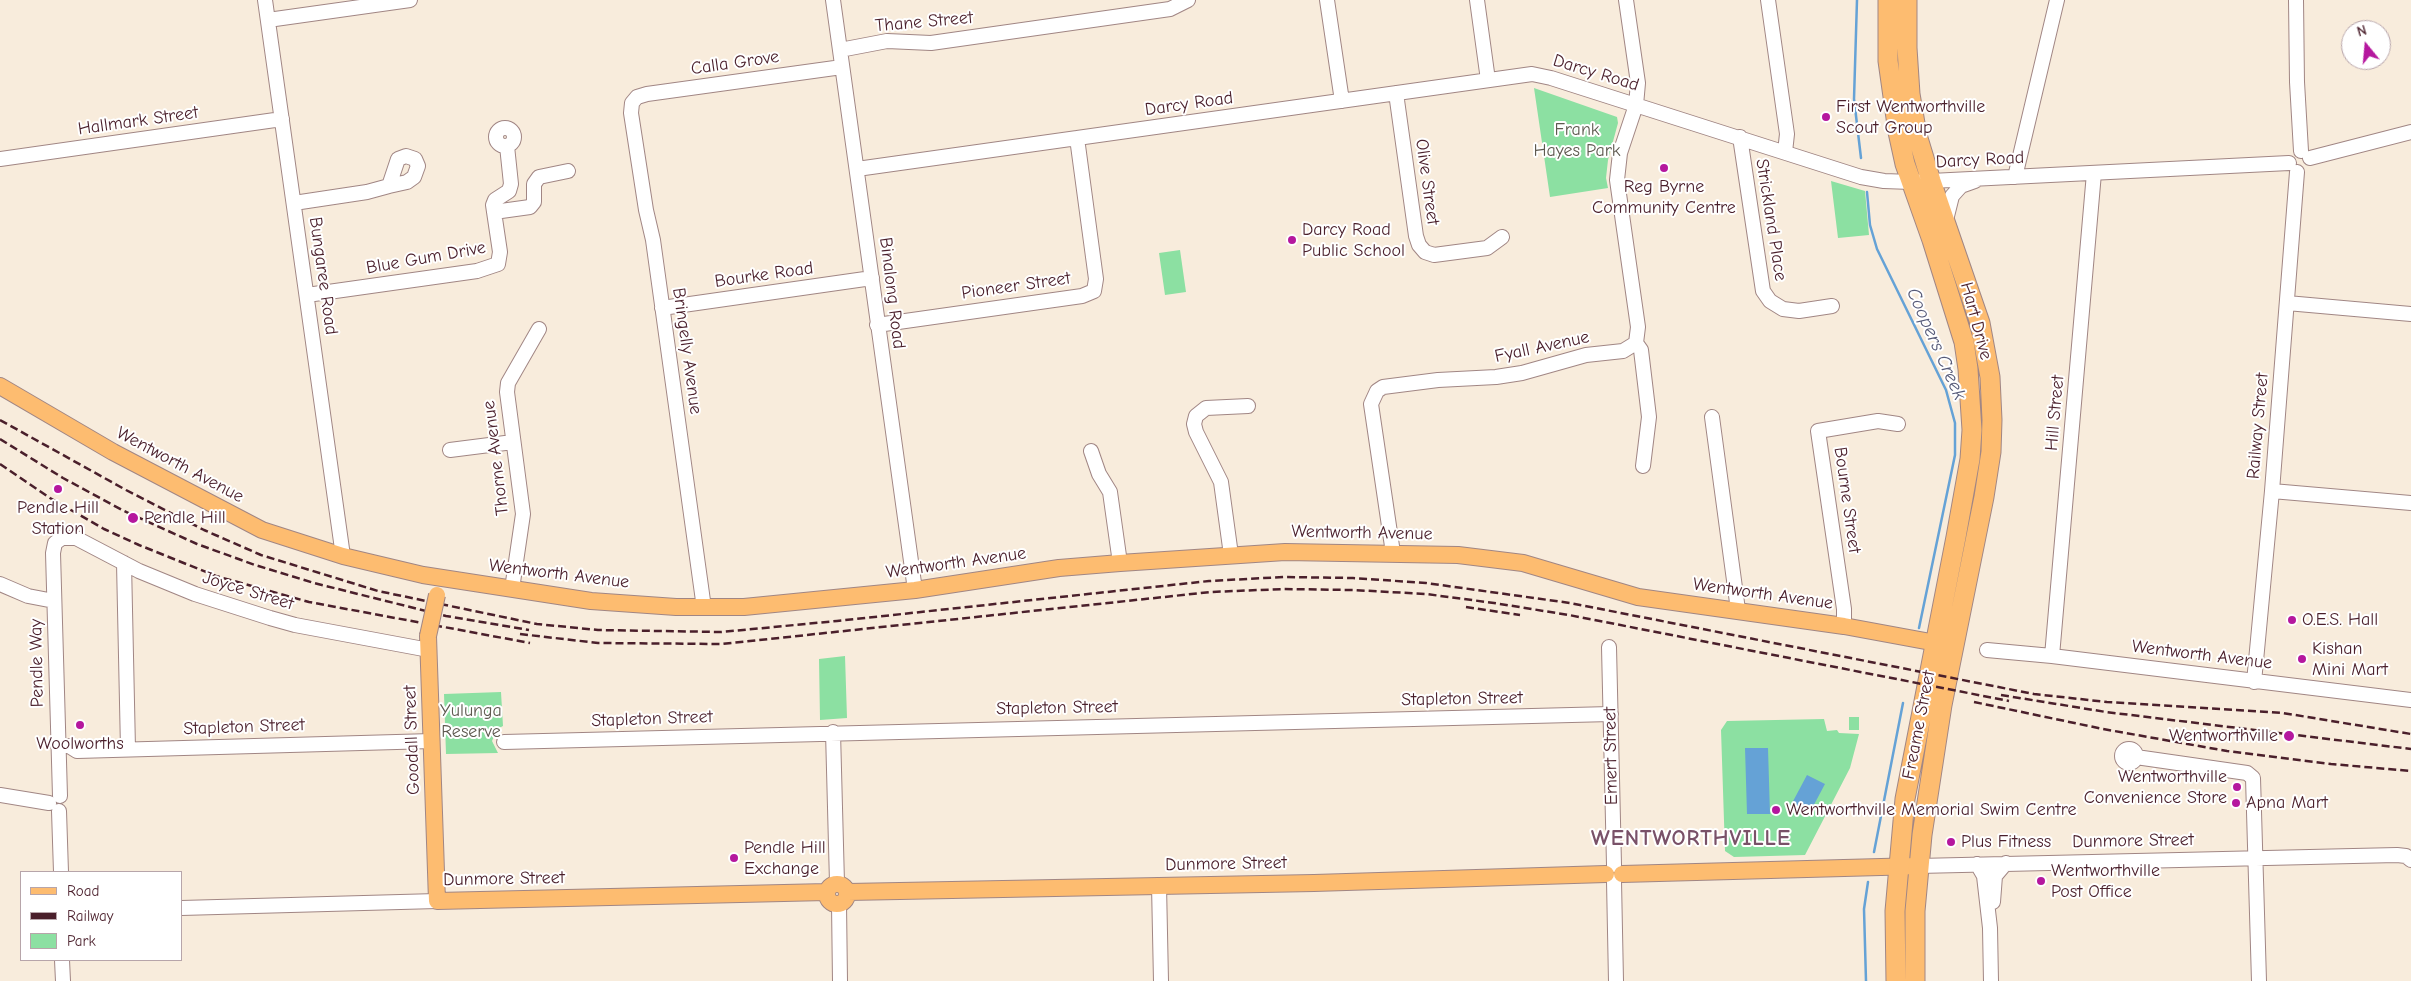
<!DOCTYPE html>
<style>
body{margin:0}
#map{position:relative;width:2411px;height:981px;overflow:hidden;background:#f8ecdc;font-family:"Comic Neue",sans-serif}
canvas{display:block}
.legend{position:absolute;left:20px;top:871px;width:162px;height:90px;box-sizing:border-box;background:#fff;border:1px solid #b7a5aa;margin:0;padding:6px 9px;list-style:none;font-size:15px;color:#4a1f2b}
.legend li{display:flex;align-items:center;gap:10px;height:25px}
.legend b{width:25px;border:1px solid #b7a5aa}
.north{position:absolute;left:2341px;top:20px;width:50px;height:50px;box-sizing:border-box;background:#fff;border:1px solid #b7a5aa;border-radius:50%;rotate:343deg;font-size:14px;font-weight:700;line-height:20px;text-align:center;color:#4a1f2b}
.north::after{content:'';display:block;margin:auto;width:18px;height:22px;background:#b5179e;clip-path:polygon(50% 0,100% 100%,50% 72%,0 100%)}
</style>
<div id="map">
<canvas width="2411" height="981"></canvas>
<ul class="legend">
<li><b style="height:6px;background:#fdbc70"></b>Road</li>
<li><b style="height:6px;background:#4a1f2b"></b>Railway</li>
<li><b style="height:14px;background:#8ce0a2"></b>Park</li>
</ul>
<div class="north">N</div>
</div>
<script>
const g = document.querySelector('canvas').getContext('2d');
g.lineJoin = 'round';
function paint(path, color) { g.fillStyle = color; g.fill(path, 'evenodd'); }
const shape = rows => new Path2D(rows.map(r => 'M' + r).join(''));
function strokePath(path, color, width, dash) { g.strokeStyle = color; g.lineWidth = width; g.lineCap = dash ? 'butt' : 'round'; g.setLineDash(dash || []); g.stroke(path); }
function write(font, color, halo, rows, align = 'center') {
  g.font = font + ' "Comic Neue",sans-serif'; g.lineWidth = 4; g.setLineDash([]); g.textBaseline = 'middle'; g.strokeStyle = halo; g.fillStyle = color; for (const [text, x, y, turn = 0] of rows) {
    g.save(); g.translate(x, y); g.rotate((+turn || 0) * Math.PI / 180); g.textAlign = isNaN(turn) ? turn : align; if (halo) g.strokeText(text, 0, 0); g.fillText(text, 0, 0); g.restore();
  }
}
const green = shape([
 [1534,88,1617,117,1618,123,1608,160,1606,178,1608,188,1550,197],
 [1831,181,1865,191,1869,235,1838,238],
 [1180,250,1186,292,1165,295,1159,253],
 [845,656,847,718,820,720,819,659],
 [501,692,503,726,497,729,492,741,498,753,446,754,444,694],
 [1849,717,1859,717,1859,730,1849,730],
 [1824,719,1827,731,1837,730,1839,733,1859,734,1850,768,1805,855,1734,857,1725,851,1721,730,1727,721]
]);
const water = shape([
 [1745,748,1768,748,1770,814,1747,814],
 [1807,775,1825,784,1809,814,1791,805]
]);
const stream = shape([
 [1857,0,1854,99,1861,158],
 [1867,192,1870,225,1877,249,1946,390,1955,423,1955,455,1919,628],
 [1874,852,1903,703],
 [1866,981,1864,909,1868,882]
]);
const minor = shape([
 [265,0,343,556],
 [833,0,915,590],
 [1327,0,1342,101],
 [1477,0,1488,80],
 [1768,0,1787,134,1785,152],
 [2296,0,2297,82,2301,151],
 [268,20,410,0],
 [840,50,887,41,931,43,1170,9,1188,0],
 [1396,93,1416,236,1419,245,1425,252,1434,255,1487,248,1502,237],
 '496 137a9 9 0 1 1 18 0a9 9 0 1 1-18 0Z',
 [1740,137,1763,291,1770,301,1783,309,1799,311,1832,306],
 [2310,158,2411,132],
 [0,159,282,119],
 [857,169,1532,74,1551,78,1861,177,1884,181,1911,182,2289,163],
 [2015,177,2057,0],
 [294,203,367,192,389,186,398,159,406,156,415,159,418,166,414,177,407,182,389,186],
 [494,212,530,207,534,202,534,184,539,177,568,171],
 [1946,220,1952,196,1961,186,1975,181],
 [307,295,477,271,498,264,500,252,493,205,495,200,509,191,511,184,507,146],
 [2287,303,2411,314],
 [662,308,872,278],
 [877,325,1082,296,1094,291,1096,279,1077,138],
 [1636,343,1641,350,1649,417,1643,466],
 [1712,417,1738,610],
 [450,450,513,442],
 [1091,451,1099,474,1110,492,1120,563],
 [2272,491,2411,503],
 [1393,553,1371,404,1377,391,1383,387,1438,380,1496,377,1522,373,1586,355,1623,351,1636,343,1638,327,1617,180,1620,153,1636,105,1638,83,1626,0],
 [1231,555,1221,482,1196,432,1194,424,1196,416,1206,408,1248,406],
 [124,563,128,749],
 [0,584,28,596,54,601],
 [512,589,523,514,507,392,508,383,539,329],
 [704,608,653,240,646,210,631,113,632,103,637,97,647,94,842,67],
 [1844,626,1844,609,1818,431,1878,421,1898,424],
 [1609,647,1614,865],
 [1987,650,2052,656,2411,700],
 [2052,656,2094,173],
 [2254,682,2272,491,2297,172],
 [833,732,837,883],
 [504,742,1611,714],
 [58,746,69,746,77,751,432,741],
 '2122 756a7 7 0 1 1 14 0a7 7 0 1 1-14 0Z',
 [2136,757,2247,773,2253,778,2259,981],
 [0,795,49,803],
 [60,796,53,553,55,543,62,538,76,538,139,571,195,594,270,618,295,625,429,650],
 [59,811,61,872],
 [1977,864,1984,876,1990,928,1991,981],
 [1918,866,2397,855,2406,856,2411,860],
 [1614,881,1616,981],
 [1159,885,1161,981],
 [1993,902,1995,876,2006,863],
 [839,904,840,981],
 [181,908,437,901],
 [62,960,63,981]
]);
const major = shape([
 [0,386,113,452,262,530,343,556,423,575,591,601,676,607,744,607,915,590,1059,568,1120,563,1285,552,1458,555,1523,563,1638,597,1844,626,1947,645],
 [428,636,437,901,827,892],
 [1622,874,1918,866],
 '827 894a10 10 0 1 1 20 0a10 10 0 1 1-20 0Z',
 [848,892,1314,883,1606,874]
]);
const highway = shape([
 [1888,0,1888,61,1898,132,1905,164,1932,240,1964,342,1968,369,1972,430,1970,459,1956,537,1905,799,1895,911,1896,981],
 [1907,0,1907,48,1910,94,1917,135,1931,181,1980,323,1990,377,1992,420,1991,452,1984,497,1942,705,1922,835,1915,911,1915,981]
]);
const rail = shape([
 [0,420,126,490,204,530,261,555,378,591,537,624,598,630,721,632,837,621,1209,581,1284,577,1353,578,1426,583,1570,603,2034,694,2107,702,2283,713,2411,734],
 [0,439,63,478,124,511,197,544,255,565,314,583,446,616,529,630],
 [0,464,50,498,104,529,139,545,216,576,309,602,530,643],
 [1466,607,1520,615],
 [520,634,598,643,722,644,1211,592,1284,589,1353,590,1426,594,1494,603,1569,615,2009,701],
 [2001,695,2106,712,2411,749],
 [1974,702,2103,729,2227,751,2331,764,2411,771]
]);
const majorBridge = shape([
 [428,636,437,595]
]);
const markers = [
 [1826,117,5,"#b5179e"],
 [1664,168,5,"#b5179e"],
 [1292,240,5,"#b5179e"],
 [58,489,5,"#b5179e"],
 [133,518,6,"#b5179e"],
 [2292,620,5,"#b5179e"],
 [2302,659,5,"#b5179e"],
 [80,725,5,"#b5179e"],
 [2289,736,6,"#b5179e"],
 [2237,787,5,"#b5179e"],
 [2236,803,5,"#b5179e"],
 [1776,810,5,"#b5179e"],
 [1951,842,5,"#b5179e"],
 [734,858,5,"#b5179e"],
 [2041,881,5,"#b5179e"]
];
const streetNames = [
 ["Thane Street",924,22,-5],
 ["Calla Grove",735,63,-8],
 ["Darcy Road",1596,73,17],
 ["Darcy Road",1189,104,-8],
 ["Hallmark Street",138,121,-8],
 ["Darcy Road",1980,160,-3],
 ["Olive Street",1427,182,82],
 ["Strickland Place",1771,220,81],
 ["Blue Gum Drive",426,258,-10],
 ["Bourke Road",764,275,-8],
 ["Bungaree Road",323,276,82],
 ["Pioneer Street",1016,286,-8],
 ["Binalong Road",892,293,83],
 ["Hart Drive",1976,321,75],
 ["Fyall Avenue",1542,347,-12],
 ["Bringelly Avenue",687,351,82],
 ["Hill Street",2055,413,-85],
 ["Railway Street",2258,426,-85],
 ["Thorne Avenue",496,458,-97],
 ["Wentworth Avenue",180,465,28],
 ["Bourne Street",1847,500,82],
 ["Wentworth Avenue",1362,533,1],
 ["Wentworth Avenue",956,563,-8],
 ["Wentworth Avenue",559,574,7],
 ["Joyce Street",248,591,17],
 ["Wentworth Avenue",1763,594,8],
 ["Wentworth Avenue",2202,655,7],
 ["Pendle Way",37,663,-91],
 ["Stapleton Street",1462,699,-1],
 ["Stapleton Street",1057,708,-1],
 ["Stapleton Street",652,719,-2],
 ["Freame Street",1919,725,-79],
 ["Stapleton Street",244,727,-2],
 ["Goodall Street",412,740,-92],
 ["Emert Street",1611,756,-91],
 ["Dunmore Street",2133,841,-1],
 ["Dunmore Street",1226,864,-1],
 ["Dunmore Street",504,879,-1]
];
const poiNames = [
 ["First Wentworthville",1836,107],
 ["Scout Group",1836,128],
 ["Reg Byrne",1664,187,"center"],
 ["Community Centre",1664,208,"center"],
 ["Darcy Road",1302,230],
 ["Public School",1302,251],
 ["Pendle Hill",58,508,"center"],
 ["Station",58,529,"center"],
 ["Pendle Hill",144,518],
 ["O.E.S. Hall",2302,620],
 ["Kishan",2312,649],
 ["Mini Mart",2312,670],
 ["Wentworthville",2278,736,"right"],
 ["Woolworths",80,744,"center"],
 ["Wentworthville",2227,777,"right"],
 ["Convenience Store",2227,798,"right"],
 ["Apna Mart",2246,803],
 ["Wentworthville Memorial Swim Centre",1786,810],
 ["Plus Fitness",1961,842],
 ["Pendle Hill",744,848],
 ["Exchange",744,869],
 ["Wentworthville",2051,871],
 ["Post Office",2051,892]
];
const parkNames = [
 ["Frank",1577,130],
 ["Hayes Park",1577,151],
 ["Yulunga",471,711],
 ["Reserve",471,732]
];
const waterNames = [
 ["Coopers Creek",1936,344,66]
];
const districtNames = [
 ["WENTWORTHVILLE",1691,839]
];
paint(green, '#8ce0a2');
paint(water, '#65a2d6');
strokePath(stream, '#65a2d6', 2.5);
strokePath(minor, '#a18684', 16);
strokePath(major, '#a18684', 18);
strokePath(highway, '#a18684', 21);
strokePath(minor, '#fff', 14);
strokePath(major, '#fdbc70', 16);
strokePath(highway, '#fdbc70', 19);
strokePath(rail, '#4a1f2b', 2.5, [8, 4]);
strokePath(majorBridge, '#a18684', 18, []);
strokePath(majorBridge, '#fdbc70', 16);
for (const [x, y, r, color] of markers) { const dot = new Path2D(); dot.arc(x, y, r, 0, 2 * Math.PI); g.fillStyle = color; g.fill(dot); strokePath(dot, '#fff', 2); }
write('18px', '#4a1f2b', '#fff', streetNames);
write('18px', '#4a1f2b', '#fff', poiNames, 'left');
write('18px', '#5e594f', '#fff', parkNames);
write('italic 19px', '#565a78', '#fff', waterNames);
g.letterSpacing = '1px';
write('bold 22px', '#795168', '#fff', districtNames);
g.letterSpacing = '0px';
</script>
